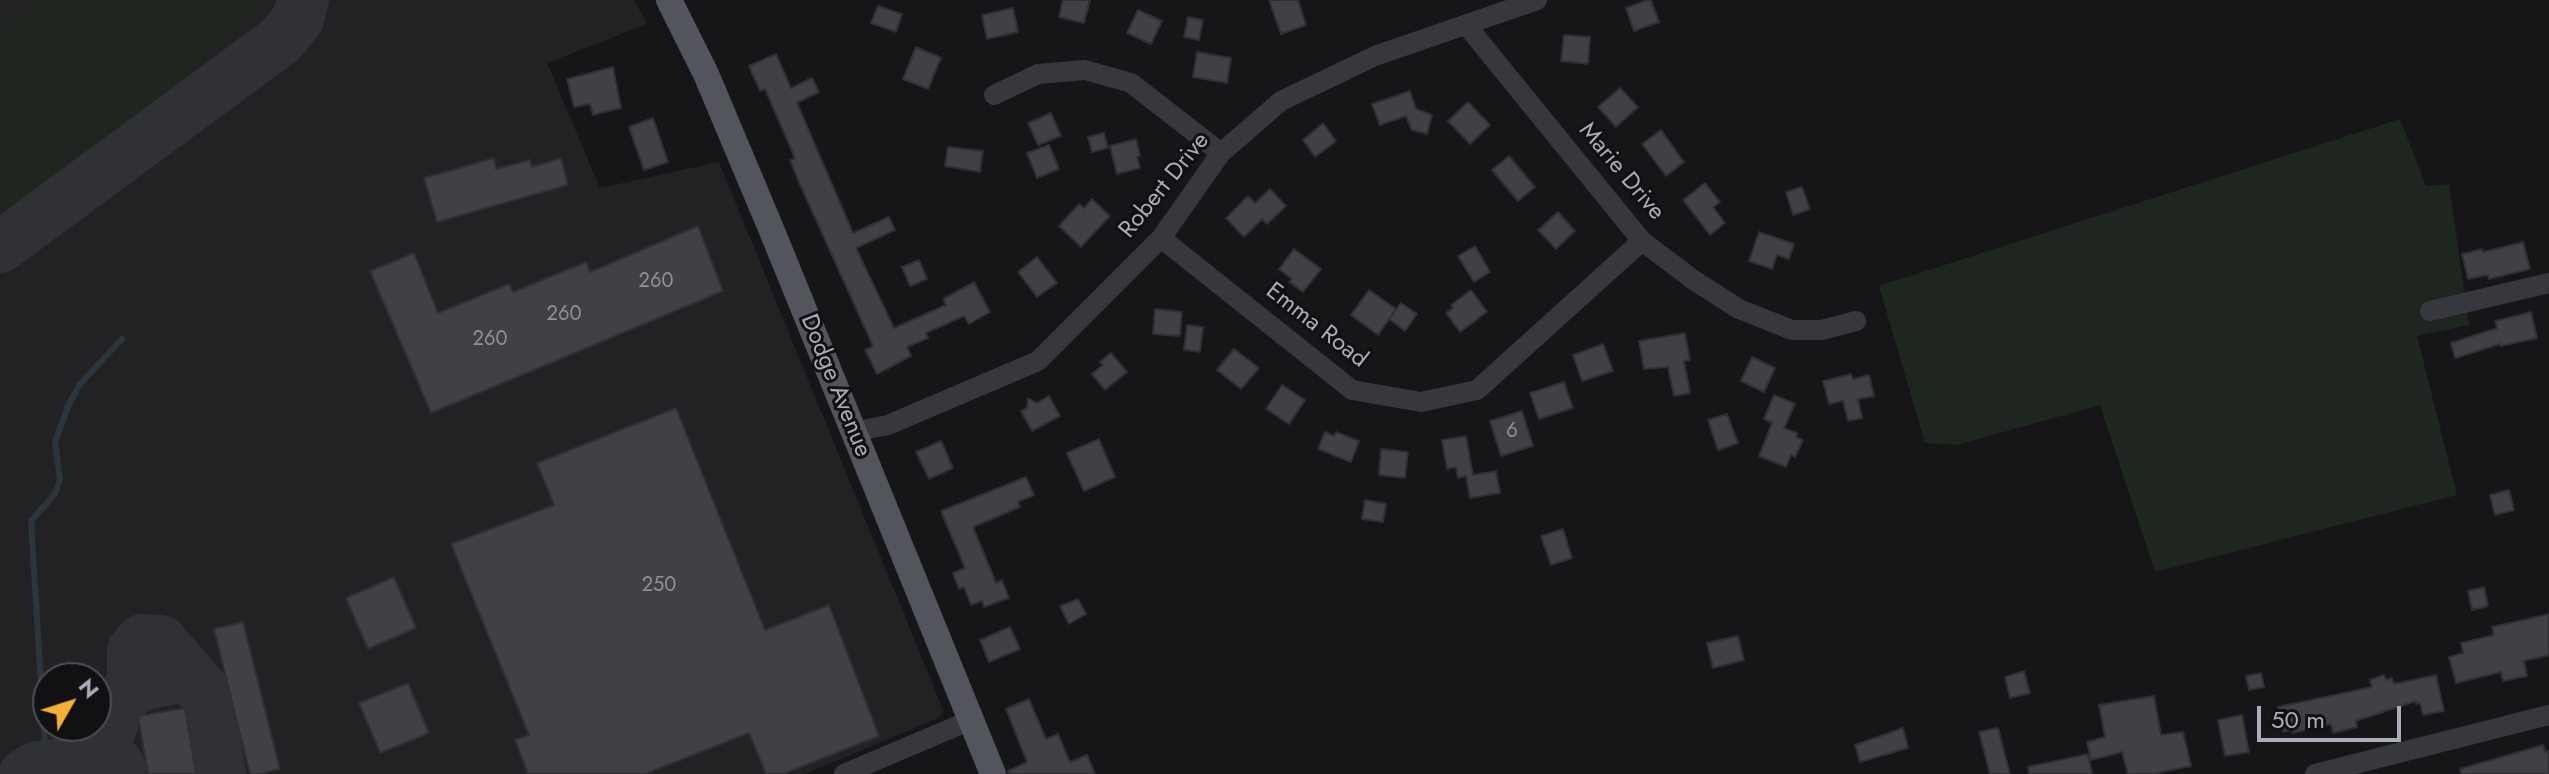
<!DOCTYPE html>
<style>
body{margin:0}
#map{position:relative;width:2549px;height:774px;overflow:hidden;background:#161618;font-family:Jost,sans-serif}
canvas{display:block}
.north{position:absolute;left:32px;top:662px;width:80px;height:80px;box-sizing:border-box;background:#111113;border:2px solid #4d4f55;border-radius:50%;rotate:51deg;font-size:22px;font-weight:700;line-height:32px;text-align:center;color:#a8adb8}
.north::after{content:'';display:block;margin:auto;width:28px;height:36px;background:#f2b134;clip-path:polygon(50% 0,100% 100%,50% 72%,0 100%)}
.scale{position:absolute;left:2257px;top:706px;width:144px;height:36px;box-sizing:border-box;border:4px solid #a8adb8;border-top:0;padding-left:10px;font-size:24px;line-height:28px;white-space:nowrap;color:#a8adb8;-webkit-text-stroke:6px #111113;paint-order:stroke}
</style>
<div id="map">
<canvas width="2549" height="774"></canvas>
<div class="north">N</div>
<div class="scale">50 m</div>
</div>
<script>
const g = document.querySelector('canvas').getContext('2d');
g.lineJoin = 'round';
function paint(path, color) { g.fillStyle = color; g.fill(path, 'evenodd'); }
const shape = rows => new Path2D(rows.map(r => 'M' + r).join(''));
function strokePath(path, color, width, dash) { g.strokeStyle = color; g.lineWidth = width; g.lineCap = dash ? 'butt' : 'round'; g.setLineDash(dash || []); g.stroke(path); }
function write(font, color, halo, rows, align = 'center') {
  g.font = font + ' Jost,sans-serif'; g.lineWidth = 6; g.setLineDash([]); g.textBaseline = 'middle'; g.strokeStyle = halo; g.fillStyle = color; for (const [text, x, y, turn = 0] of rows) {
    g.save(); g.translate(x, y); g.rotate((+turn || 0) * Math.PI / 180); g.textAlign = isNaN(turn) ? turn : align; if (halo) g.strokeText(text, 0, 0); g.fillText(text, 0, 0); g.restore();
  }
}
const built = shape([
 [0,0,634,0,647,24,547,63,600,188,719,162,944,712,936,719,805,774,0,774],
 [48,678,96,678,96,726,48,726]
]);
const green = shape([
 [41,0,261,0,248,16,173,89,67,170,0,212,0,30],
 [2400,119,2426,186,2449,184,2469,325,2417,336,2457,495,2155,572,2100,405,1957,445,1925,443,1879,286]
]);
const stream = shape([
 [45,747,31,521,55,494,60,480,55,442,68,406,80,384,122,339]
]);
const taxiway = shape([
 [0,247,281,40,298,19,303,0],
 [128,693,133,676,133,650,142,640,161,641,199,685],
 [88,761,106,740,118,709,128,693,137,686,178,677,188,679,206,692,220,774],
 [25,774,38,767,108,759,117,763,120,768]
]);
const building = shape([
 [1063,0,1090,0,1084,23,1059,17,1063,0],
 [1269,0,1298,0,1306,25,1281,34,1269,0],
 [1647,0,1651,0,1659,22,1634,31,1626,8,1647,0],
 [878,6,902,14,896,32,871,23,878,6],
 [1013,8,1018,32,987,39,982,15,1013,8],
 [1138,10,1162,21,1151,44,1127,33,1138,10],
 [1188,17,1203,20,1199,40,1184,37,1188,17],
 [1564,35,1590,37,1588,64,1561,61,1564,35],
 [916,47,941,58,928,89,903,79,916,47],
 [1197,52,1231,58,1227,83,1193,77,1197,52],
 [776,54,791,88,812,78,819,92,797,103,853,233,889,217,895,230,856,248,894,328,946,305,943,299,974,282,990,312,969,324,964,316,926,333,928,338,907,347,911,356,877,374,865,350,873,346,798,180,790,160,795,158,765,89,760,91,749,66,776,54],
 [613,67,621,108,593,115,590,104,574,107,567,79,613,67],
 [1620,88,1638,107,1616,127,1598,107,1620,88],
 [1410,91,1416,109,1432,115,1427,134,1412,130,1406,116,1380,125,1372,104,1410,91],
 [1468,102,1490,125,1470,144,1448,121,1468,102],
 [1051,113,1061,136,1038,145,1028,123,1051,113],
 [653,118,668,162,644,170,629,127,653,118],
 [1323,123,1336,141,1315,157,1303,140,1323,123],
 [1661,130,1684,162,1666,176,1642,144,1661,130],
 [1104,133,1108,148,1092,152,1088,137,1104,133],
 [1136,139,1140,156,1137,157,1140,168,1117,174,1110,146,1136,139],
 [1049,145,1059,169,1037,178,1027,153,1049,145],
 [948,147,983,151,980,172,945,166,948,147],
 [1509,156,1535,187,1518,201,1492,170,1509,156],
 [494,158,496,169,530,160,532,167,561,158,568,185,437,222,424,178,494,158],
 [1705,183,1720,202,1713,207,1725,223,1710,235,1683,200,1705,183],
 [1802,187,1810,209,1793,215,1786,192,1802,187],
 [1270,189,1286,206,1267,224,1262,219,1244,237,1226,218,1248,196,1255,203,1270,189],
 [1092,199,1110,216,1081,247,1059,226,1079,204,1084,208,1092,199],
 [1558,212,1575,231,1556,249,1538,230,1558,212],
 [698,226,723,291,431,413,370,271,414,253,438,313,509,284,513,292,586,262,590,272,698,226],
 [1759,232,1794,244,1789,259,1777,255,1772,269,1749,261,1759,232],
 [2523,242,2530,269,2489,279,2488,275,2468,279,2462,254,2482,249,2483,252,2523,242],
 [1475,246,1490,272,1474,282,1458,256,1475,246],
 [1294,249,1321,269,1303,292,1289,282,1292,279,1279,269,1294,249],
 [1037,257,1057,283,1037,297,1018,272,1037,257],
 [919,260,927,279,910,286,902,267,919,260],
 [1369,290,1396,309,1378,335,1351,315,1369,290],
 [1471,290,1487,312,1460,332,1446,313,1453,308,1451,305,1471,290],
 [1401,303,1417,314,1405,331,1389,319,1401,303],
 [1155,309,1182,312,1180,336,1153,334,1155,309],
 [2531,312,2537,338,2501,346,2500,344,2455,358,2451,343,2497,328,2495,321,2531,312],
 [1187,325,1203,327,1200,352,1184,350,1187,325],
 [1685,333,1690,360,1684,361,1690,393,1674,396,1668,367,1644,369,1639,341,1685,333],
 [1603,344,1613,371,1582,381,1573,355,1603,344],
 [1234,349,1259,368,1241,389,1217,370,1234,349],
 [1111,353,1127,372,1105,390,1092,374,1103,365,1100,362,1111,353],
 [1752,357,1775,368,1764,392,1741,381,1752,357],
 [1851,374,1853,379,1869,375,1874,396,1858,399,1862,418,1848,421,1843,401,1829,404,1823,381,1851,374],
 [1564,382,1573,408,1539,419,1530,393,1564,382],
 [1282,385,1305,400,1289,424,1266,409,1282,385],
 [1774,395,1795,404,1784,428,1797,433,1796,437,1803,440,1795,457,1791,455,1786,467,1759,456,1772,423,1764,419,1774,395],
 [1049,396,1060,416,1032,431,1021,411,1027,408,1028,398,1037,403,1049,396],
 [676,408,765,630,829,605,879,736,783,774,766,774,749,733,645,774,528,774,515,740,529,735,451,544,554,505,537,463,676,408],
 [1522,411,1533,446,1501,456,1490,421,1522,411],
 [1727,414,1738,443,1718,450,1708,420,1727,414],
 [1325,432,1334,436,1336,432,1359,441,1351,462,1318,449,1325,432],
 [1466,436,1473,475,1496,471,1500,493,1470,498,1466,476,1458,478,1456,467,1447,469,1442,440,1466,436],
 [1099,439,1115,477,1084,491,1067,453,1099,439],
 [941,441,953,468,929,479,916,452,941,441],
 [1381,449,1408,452,1405,478,1379,475,1381,449],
 [1026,477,1034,495,1018,502,1020,507,973,527,996,583,1002,580,1009,598,984,607,982,601,971,605,964,587,959,589,953,573,965,568,941,511,1026,477],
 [2509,490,2514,510,2495,515,2490,495,2509,490],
 [1365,500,1386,504,1383,522,1362,519,1365,500],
 [1563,529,1572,558,1551,565,1541,536,1563,529],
 [394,577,416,628,368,649,346,598,394,577],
 [2484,587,2488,606,2472,610,2468,591,2484,587],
 [1078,599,1086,614,1069,624,1060,606,1078,599],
 [2549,614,2549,655,2524,661,2527,676,2503,681,2501,672,2456,683,2449,657,2463,653,2461,643,2494,635,2492,627,2549,614],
 [243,622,280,769,260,774,250,774,214,629,243,622],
 [1010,627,1020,649,989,662,980,640,1010,627],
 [1738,636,1744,660,1713,668,1707,643,1738,636],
 [2024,671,2030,693,2010,698,2005,677,2024,671],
 [2261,673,2264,687,2249,690,2246,676,2261,673],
 [2384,675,2386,680,2392,678,2394,684,2436,675,2444,711,2423,715,2420,703,2416,704,2416,701,2356,721,2357,727,2333,733,2331,724,2293,733,2292,730,2283,732,2278,707,2372,687,2370,680,2384,675],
 [408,683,429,733,380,753,359,703,408,683],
 [2154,696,2161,735,2183,732,2191,766,2153,774,2128,774,2122,752,2091,760,2087,742,2105,737,2099,705,2154,696],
 [1029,699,1046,739,1058,734,1070,762,1087,755,1095,774,1009,774,1008,771,1027,762,1006,709,1029,699],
 [185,708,196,774,148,774,138,716,185,708],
 [2242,715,2249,752,2225,756,2218,720,2242,715],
 [1903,728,1908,748,1860,762,1855,745,1903,728],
 [1998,728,2010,774,1990,774,1979,732,1998,728],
 [2543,745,2545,752,2549,751,2549,774,2461,774,2460,769,2543,745],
 [2088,754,2092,774,2029,774,2028,767,2088,754]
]);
const minor = shape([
 [1467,26,1642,241,1695,281,1739,309,1792,330,1822,330,1856,321],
 [994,95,1038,74,1085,70,1131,83,1221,153],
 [1161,238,1352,390,1421,402,1477,390,1642,241],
 [2430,311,2549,283],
 [853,432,888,425,1038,361,1161,238,1221,153,1281,101,1375,56,1537,0],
 [844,774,971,720],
 [2315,774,2549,715]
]);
const major = shape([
 [669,0,706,74,772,231,993,774]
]);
const numberNames = [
 ["260",656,282],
 ["260",564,315],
 ["260",490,340],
 ["6",1512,432],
 ["250",659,586]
];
const streetNames = [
 ["Marie Drive",1621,172,50],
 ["Robert Drive",1165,186,-51],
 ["Emma Road",1316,326,38],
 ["Dodge Avenue",835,386,68]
];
paint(built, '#222225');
paint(green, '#1e261f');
strokePath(stream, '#2c353c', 6);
strokePath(taxiway, '#303135', 52);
paint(building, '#404145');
strokePath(building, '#303034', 2);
strokePath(minor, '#37383d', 20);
strokePath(major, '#53555c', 26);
write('20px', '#8e929b', null, numberNames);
write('24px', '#a8adb8', '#111113', streetNames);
</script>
